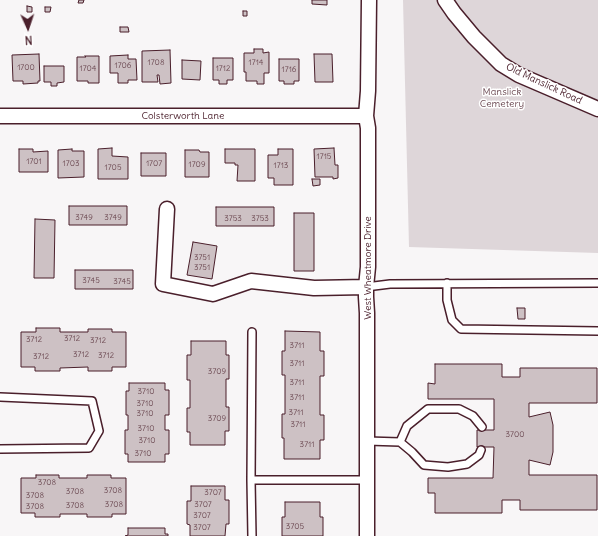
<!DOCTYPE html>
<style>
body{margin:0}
#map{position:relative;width:598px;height:536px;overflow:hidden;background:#f8f6f7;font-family:Delius,sans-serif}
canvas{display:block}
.north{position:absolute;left:8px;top:8px;width:40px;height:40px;-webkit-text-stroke:3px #fff;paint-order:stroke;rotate:177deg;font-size:11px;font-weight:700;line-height:16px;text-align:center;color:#4a1f2b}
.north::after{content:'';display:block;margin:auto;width:14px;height:18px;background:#4a1f2b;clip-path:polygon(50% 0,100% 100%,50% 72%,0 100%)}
</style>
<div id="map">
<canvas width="598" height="536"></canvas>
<div class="north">N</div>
</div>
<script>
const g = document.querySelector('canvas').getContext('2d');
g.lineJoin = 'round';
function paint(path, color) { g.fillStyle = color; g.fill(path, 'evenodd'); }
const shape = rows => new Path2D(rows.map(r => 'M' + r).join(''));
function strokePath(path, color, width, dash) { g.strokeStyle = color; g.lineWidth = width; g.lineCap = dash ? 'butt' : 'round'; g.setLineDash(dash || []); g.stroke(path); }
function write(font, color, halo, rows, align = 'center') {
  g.font = font + ' Delius,sans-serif'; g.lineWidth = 3; g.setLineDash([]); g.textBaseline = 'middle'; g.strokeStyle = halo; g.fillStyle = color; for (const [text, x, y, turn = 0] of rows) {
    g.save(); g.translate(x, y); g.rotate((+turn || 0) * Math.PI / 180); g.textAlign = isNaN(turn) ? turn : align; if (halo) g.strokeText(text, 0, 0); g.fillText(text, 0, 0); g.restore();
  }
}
const green = shape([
 [403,0,598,0,598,253,409,247]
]);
const building = shape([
 [79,0,84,0,83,3,78,3,79,0],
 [312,0,327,0,327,5,312,4,312,0],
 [27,6,32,7,32,12,27,12,27,6],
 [45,7,51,7,50,12,45,12,45,7],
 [243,11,247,11,247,16,243,16,243,11],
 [120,27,128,27,129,32,120,32,120,27],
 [254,49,263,49,263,53,269,52,269,73,264,73,264,84,257,84,257,81,246,81,246,72,244,72,244,53,254,53,254,49],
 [170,50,171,83,160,84,159,75,157,75,158,82,142,82,142,51,170,50],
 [39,54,40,81,38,81,38,83,23,84,23,81,13,81,12,55,39,54],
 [314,54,332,54,333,82,315,82,314,54],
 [128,55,128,59,136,59,137,80,128,80,128,83,118,83,118,73,110,73,110,56,128,55],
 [85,56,99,56,99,83,88,83,88,81,77,81,77,57,86,57,85,56],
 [213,58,233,58,233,80,227,80,227,84,219,84,219,80,213,80,213,58],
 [279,59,299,59,299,81,294,81,294,84,284,84,284,81,279,81,279,59],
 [182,60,201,61,200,80,182,79,182,60],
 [44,66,64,66,64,82,57,83,57,86,51,86,51,82,44,82,44,66],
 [112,148,112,156,128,157,128,179,98,179,98,149,112,148],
 [334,148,335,165,338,165,338,178,333,179,333,177,315,177,314,149,334,148],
 [19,149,33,149,33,152,48,151,48,172,19,172,19,149],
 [72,149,72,151,84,151,84,177,58,178,58,150,72,149],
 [225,149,255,149,255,181,237,181,238,165,235,165,235,163,225,163,225,149],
 [278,149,293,149,293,185,274,185,274,178,268,178,268,155,278,155,278,149],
 [185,150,199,150,200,152,209,152,209,177,185,177,185,150],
 [141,153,166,153,166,176,141,176,141,153],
 [312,179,320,179,320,185,313,186,312,179],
 [69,206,127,206,127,225,69,225,69,206],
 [216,207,274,207,274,226,216,226,216,207],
 [294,213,314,213,314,271,294,271,294,213],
 [35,219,55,220,54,278,34,278,35,219],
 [193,242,217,246,212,279,187,275,193,242],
 [75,270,133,270,133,289,75,289,75,270],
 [517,308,525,308,525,319,518,319,517,308],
 [36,328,60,328,60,332,88,332,88,329,112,329,112,332,126,332,126,367,112,367,112,371,88,371,88,367,60,368,60,371,35,371,35,367,21,367,21,332,36,332,36,328],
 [285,331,320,332,320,351,324,351,324,376,320,376,320,415,324,415,324,440,320,440,320,459,284,459,284,438,282,438,282,414,285,414,285,375,282,375,282,351,285,351,285,331],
 [191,341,226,341,226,355,229,355,229,379,226,379,226,407,229,407,229,431,225,431,225,445,190,445,190,432,187,432,187,408,190,408,190,380,187,380,187,355,191,355,191,341],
 [435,364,502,364,502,377,520,377,520,368,597,368,597,403,529,403,529,417,550,412,553,425,553,452,550,465,529,460,529,475,597,475,597,510,520,510,520,500,502,500,502,513,435,513,435,493,428,493,428,478,493,478,494,447,477,447,477,430,494,430,494,399,428,399,428,383,435,384,435,364],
 [129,383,165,383,165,390,169,390,169,415,165,415,165,430,169,430,169,454,165,454,165,462,128,462,128,454,125,454,125,430,128,430,128,415,126,415,126,391,129,391,129,383],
 [36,475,59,475,59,478,87,478,87,475,111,475,111,478,126,478,126,514,112,514,112,517,87,517,87,514,60,514,60,517,35,517,35,513,21,513,21,478,36,478,36,475],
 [191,486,225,486,225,500,229,500,229,524,226,524,225,536,190,536,190,525,187,524,187,501,191,501,191,486],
 [285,502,320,502,320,517,323,517,323,536,282,536,282,517,285,517,285,502],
 [128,528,165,528,165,534,168,534,168,536,125,536,128,535,128,528]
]);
const service = shape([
 [447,283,447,300,452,320,461,329,598,331],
 [366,287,390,284,598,283],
 [0,397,92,401,99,431,89,448,0,449],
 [367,441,400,442,412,452,424,465,448,467,467,464,479,455,481,450],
 [400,442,407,426,428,409,459,409,473,416,482,427],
 [251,480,367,480],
 [252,536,251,480,252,332]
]);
const minor = shape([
 [445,0,454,13,474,37,501,64,519,75,598,109],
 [0,116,366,116],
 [167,209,163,284,213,294,251,281,314,288,366,287],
 [367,536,367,313,366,297,366,287,368,267,368,128,366,116,368,91,369,0]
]);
const numberNames = [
 ["1708",156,63],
 ["1714",256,63],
 ["1706",123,66],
 ["1700",26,68],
 ["1704",88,69],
 ["1712",223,69],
 ["1716",289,70],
 ["1715",324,157],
 ["1701",34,162],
 ["1703",71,164],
 ["1707",154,164],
 ["1709",197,165],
 ["1713",281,166],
 ["1705",113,168],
 ["3749",84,218],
 ["3749",113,218],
 ["3753",233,219],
 ["3753",260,219],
 ["3751",202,258],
 ["3751",202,268],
 ["3745",91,281],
 ["3745",122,282],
 ["3712",72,339],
 ["3712",34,340],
 ["3712",98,341],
 ["3711",297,346],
 ["3712",81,355],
 ["3712",106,356],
 ["3712",41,357],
 ["3711",297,364],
 ["3709",217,372],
 ["3711",297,383],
 ["3710",146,392],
 ["3711",297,398],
 ["3710",145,404],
 ["3711",296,413],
 ["3710",145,414],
 ["3709",217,419],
 ["3711",298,425],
 ["3710",146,429],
 ["3700",515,435],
 ["3710",147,441],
 ["3711",307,445],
 ["3710",143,454],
 ["3708",47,483],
 ["3708",113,491],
 ["3708",75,492],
 ["3707",213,493],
 ["3708",35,496],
 ["3708",114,505],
 ["3707",203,505],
 ["3708",75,506],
 ["3708",35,507],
 ["3707",202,516],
 ["3705",295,527],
 ["3707",202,528]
];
const streetNames = [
 ["Old Manslick Road",544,84,25],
 ["Colsterworth Lane",183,116],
 ["West Wheatmore Drive",368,268,-90]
];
const parkNames = [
 ["Manslick",502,92],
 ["Cemetery",502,104]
];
paint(green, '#ded6d9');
paint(building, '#cdc1c4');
strokePath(building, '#4a1f2b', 1);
strokePath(service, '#4a1f2b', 10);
strokePath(minor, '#4a1f2b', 17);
strokePath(service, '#fff', 7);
strokePath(minor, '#fff', 14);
write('8px', '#6b4851', null, numberNames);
write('10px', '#4a1f2b', '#fff', streetNames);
write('10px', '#6f4d56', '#fff', parkNames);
</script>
